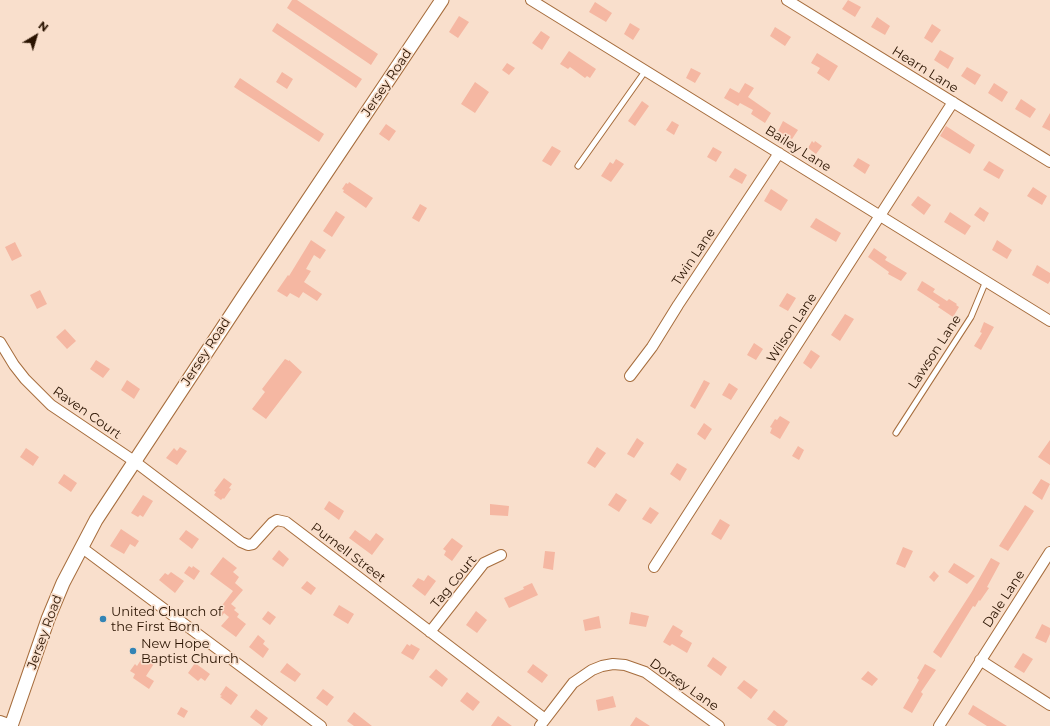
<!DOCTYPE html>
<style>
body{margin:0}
#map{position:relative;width:1050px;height:726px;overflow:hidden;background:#f9dfcc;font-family:Montserrat,sans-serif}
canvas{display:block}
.north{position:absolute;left:16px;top:16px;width:40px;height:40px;-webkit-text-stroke:3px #f9dfcc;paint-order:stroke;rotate:38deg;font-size:11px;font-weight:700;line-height:16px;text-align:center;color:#2a1301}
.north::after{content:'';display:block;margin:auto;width:14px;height:18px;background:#2a1301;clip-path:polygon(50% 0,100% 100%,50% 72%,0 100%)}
</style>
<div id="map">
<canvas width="1050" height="726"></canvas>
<div class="north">N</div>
</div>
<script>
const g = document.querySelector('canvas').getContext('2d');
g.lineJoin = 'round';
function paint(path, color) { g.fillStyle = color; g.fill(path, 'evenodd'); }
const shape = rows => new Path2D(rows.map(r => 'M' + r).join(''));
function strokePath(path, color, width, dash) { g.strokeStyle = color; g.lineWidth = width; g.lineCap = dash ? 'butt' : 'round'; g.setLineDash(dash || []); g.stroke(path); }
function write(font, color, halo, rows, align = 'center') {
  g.font = font + ' Montserrat,sans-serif'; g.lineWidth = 3.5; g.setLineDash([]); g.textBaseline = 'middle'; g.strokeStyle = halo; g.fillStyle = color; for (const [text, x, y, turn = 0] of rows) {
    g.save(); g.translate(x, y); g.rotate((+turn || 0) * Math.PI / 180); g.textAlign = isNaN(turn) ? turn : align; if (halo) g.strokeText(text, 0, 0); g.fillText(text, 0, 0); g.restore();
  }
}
const building = shape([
 [292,0,297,0,378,54,371,65,287,8],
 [848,0,861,7,855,17,842,9],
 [595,2,612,13,606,22,589,12],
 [459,16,469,22,458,38,449,32],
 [877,17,890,26,885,35,871,27],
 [277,23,362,79,356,88,272,31],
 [630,23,640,29,633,40,624,34],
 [932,24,941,30,932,43,924,38],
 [775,27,791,37,785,46,770,36],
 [541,31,550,37,542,50,532,43],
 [940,50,954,58,948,69,934,60],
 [569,51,596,69,590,78,587,76,585,78,570,67,568,69,560,64],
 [817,53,838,66,829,81,817,73,820,68,811,63],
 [507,63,515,68,509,75,502,70],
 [967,67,981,75,975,85,961,76],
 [691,68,701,73,695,83,686,78],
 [282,72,293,79,287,89,276,82],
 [240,78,324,134,319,142,234,87],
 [475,82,489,92,475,113,461,104],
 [745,83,754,88,748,97,771,113,765,123,751,114,753,110,740,103,738,106,724,98,730,88,739,93],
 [994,83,1008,92,1002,102,988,93],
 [1021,99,1036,109,1030,118,1015,109],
 [642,101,649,106,635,126,628,121],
 [1050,113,1050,131,1042,127],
 [672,121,679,125,674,135,666,130],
 [783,121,798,130,792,139,778,131],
 [386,124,396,131,389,141,379,134],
 [946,126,975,145,970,154,940,136],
 [812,141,814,143,815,141,822,146,816,154,808,148],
 [552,146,561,151,551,166,542,161],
 [713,147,722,152,716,162,707,157],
 [858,158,870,165,865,174,853,166],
 [616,159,624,164,611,182,601,176,610,162,613,164],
 [989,161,1004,170,999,179,983,170],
 [735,168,747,175,742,184,729,177],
 [349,182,373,198,366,208,343,192,344,190,342,189,346,183,348,184],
 [1033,187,1047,196,1042,205,1027,196],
 [771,189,788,200,781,211,764,201],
 [918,196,931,205,924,215,911,205],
 [420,204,427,208,419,222,412,218],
 [980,207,989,213,984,222,974,215],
 [336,211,345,217,332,237,323,231],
 [950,212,971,226,965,235,944,222],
 [816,218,841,233,836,242,810,227],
 [311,240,326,250,320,259,314,255,306,269,311,271,304,282,322,294,317,301,303,292,299,298,290,293,287,297,277,291,288,275,289,276],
 [997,240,1012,250,1007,259,992,250],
 [15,242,22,256,12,261,5,247],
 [874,248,887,257,885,260,907,273,901,281,888,274,889,272,868,257],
 [1037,265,1050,273,1050,281,1048,284,1032,275],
 [922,281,935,289,933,292,947,301,949,299,957,304,956,305,959,307,953,317,938,307,940,305,917,290],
 [40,290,47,304,37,309,30,295],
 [787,293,796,298,788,311,779,306],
 [845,314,854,319,840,341,831,335],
 [984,322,994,327,981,350,974,346,982,333,980,332],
 [65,329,76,341,67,349,56,337],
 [754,343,763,349,756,360,747,355],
 [811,350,820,356,811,369,803,363],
 [285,359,289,361,289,360,302,372,266,419,252,409,265,392,262,389],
 [96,360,110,369,103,378,90,369],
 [127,380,140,389,134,399,121,390],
 [704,380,710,383,695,409,690,406],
 [729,383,738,389,731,400,722,395],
 [780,416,790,422,780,439,770,433,772,428,770,427,775,419,777,420],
 [704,423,712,429,705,440,697,434],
 [637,438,644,443,634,458,627,454],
 [1050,440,1050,465,1038,457],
 [798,446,804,450,799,460,792,456],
 [180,447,187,451,177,465,166,458,174,448,177,451],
 [597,447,606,453,595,468,587,463],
 [26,448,39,457,33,466,20,457],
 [677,463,687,469,680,481,670,474],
 [64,474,77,483,71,492,58,483],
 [224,478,232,484,229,488,231,489,224,499,223,498,221,500,214,495,216,492,214,491],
 [1041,479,1050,484,1042,500,1032,493],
 [616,493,627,500,619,512,608,505],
 [143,495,153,501,143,517,140,515,138,517,131,513],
 [329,501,344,511,339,520,324,509],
 [490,504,509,506,508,516,490,515],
 [1025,505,1034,511,1008,551,999,546],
 [650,507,659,513,651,524,642,519],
 [720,519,730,525,721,540,711,534],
 [121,529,139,541,135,547,130,544,124,554,110,546],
 [186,530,199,539,192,549,179,539],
 [355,530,370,541,376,533,384,539,372,555,349,538],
 [452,538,463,546,452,561,444,555,446,551,443,549],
 [903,547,913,551,905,568,896,564],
 [279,550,289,559,283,567,272,559],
 [545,551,555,552,553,570,543,568],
 [223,557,237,568,233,572,239,577,235,583,243,590,231,604,236,608,234,610,239,614,237,617,246,624,236,637,221,626,229,617,224,613,222,616,217,612,233,591,210,574],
 [991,558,1000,563,987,587,989,588,980,601,979,600,975,607,973,606,941,658,933,652,971,593],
 [954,563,975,576,967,584,948,572],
 [189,566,192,568,193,566,200,571,194,580,184,573],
 [934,571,939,576,934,582,929,577],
 [171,572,184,581,175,593,159,580,165,573,168,575],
 [428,575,436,581,425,596,412,586,418,578,424,581],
 [307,581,316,588,311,595,301,588],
 [532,583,538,595,509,608,504,598,524,589,523,587],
 [339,605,354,614,348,624,333,615],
 [268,611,276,617,270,625,262,619],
 [476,611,487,620,477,633,466,625],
 [631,612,649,616,646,627,629,624],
 [599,616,601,628,585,631,583,620],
 [1042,624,1050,628,1050,634,1046,643,1035,638],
 [673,625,683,631,680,636,692,643,687,653,672,644,670,646,663,642],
 [258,635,265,641,263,644,269,649,263,658,249,647],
 [407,644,410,646,411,644,420,649,413,660,401,653],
 [146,652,157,659,146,676,154,681,149,689,133,678,135,674,130,671,135,664,137,666],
 [1023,653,1033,659,1024,673,1014,667],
 [713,657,727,667,721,676,707,666],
 [195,663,210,674,205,681,201,678,198,681,188,673],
 [287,663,301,674,295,682,280,672],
 [533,664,548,675,542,683,527,672],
 [925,664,936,670,921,692,923,694,912,713,903,708,919,680,917,678],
 [436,669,448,679,442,687,429,677],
 [868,671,878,679,872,686,861,679],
 [744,680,758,690,751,699,737,688],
 [226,686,238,695,231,705,220,697,222,696,220,695],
 [323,689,334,697,327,706,316,698],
 [467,692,480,702,473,711,460,701],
 [613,696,616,707,598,711,596,700],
 [973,705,994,718,1007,726,987,726,968,714],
 [181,707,188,711,184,718,177,714],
 [256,709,268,718,262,726,250,717],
 [774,710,788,721,784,726,777,726,767,719],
 [354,712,372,726,354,726,347,721],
 [498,716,512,726,491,726],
 [636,717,650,726,630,726]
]);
const service = shape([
 [578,166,646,70],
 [896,433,971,317,986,281]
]);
const minor = shape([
 [531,0,1050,321],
 [787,0,1050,162],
 [0,342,14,365,25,379,51,405,134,461,241,542,248,545,253,544,272,523,277,520,286,522,545,719],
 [630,376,652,347,678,305,779,153],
 [81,547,321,726],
 [654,567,953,102],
 [430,632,484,563,501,555],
 [980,660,1050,705],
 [0,721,11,725],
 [540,726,573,683,592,670,602,666,613,664,625,665,645,672,719,726],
 [939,726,1050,552]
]);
const tertiary = shape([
 [11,726,48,619,63,583,96,520,243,297,442,0]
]);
const markers = [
 [103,619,4,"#3384b5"],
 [133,651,4,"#3384b5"]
];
const streetNames = [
 ["Hearn Lane",925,70,32],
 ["Jersey Road",387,83,-56],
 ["Bailey Lane",798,149,32],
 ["Twin Lane",694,257,-56],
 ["Wilson Lane",792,328,-57],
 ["Jersey Road",206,352,-57],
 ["Lawson Lane",935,352,-57],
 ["Raven Court",87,413,35],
 ["Purnell Street",348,553,37],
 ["Tag Court",454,582,-51],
 ["Dale Lane",1004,599,-57],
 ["Jersey Road",45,632,-70],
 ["Dorsey Lane",684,685,35]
];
const poiNames = [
 ["United Church of",111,612],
 ["the First Born",111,627],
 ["New Hope",141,644],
 ["Baptist Church",141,659]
];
paint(building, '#f5b7a2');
strokePath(service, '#a66d3d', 7);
strokePath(minor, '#a66d3d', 12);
strokePath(tertiary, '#a66d3d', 15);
strokePath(service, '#fff', 5);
strokePath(minor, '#fff', 10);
strokePath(tertiary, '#fff', 13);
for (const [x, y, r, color] of markers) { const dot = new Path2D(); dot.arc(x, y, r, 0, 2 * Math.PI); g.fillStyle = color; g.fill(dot); strokePath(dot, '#f9dfcc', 1.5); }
write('13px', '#2a1301', '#f9dfcc', streetNames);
write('13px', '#2a1301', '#f9dfcc', poiNames, 'left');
</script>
